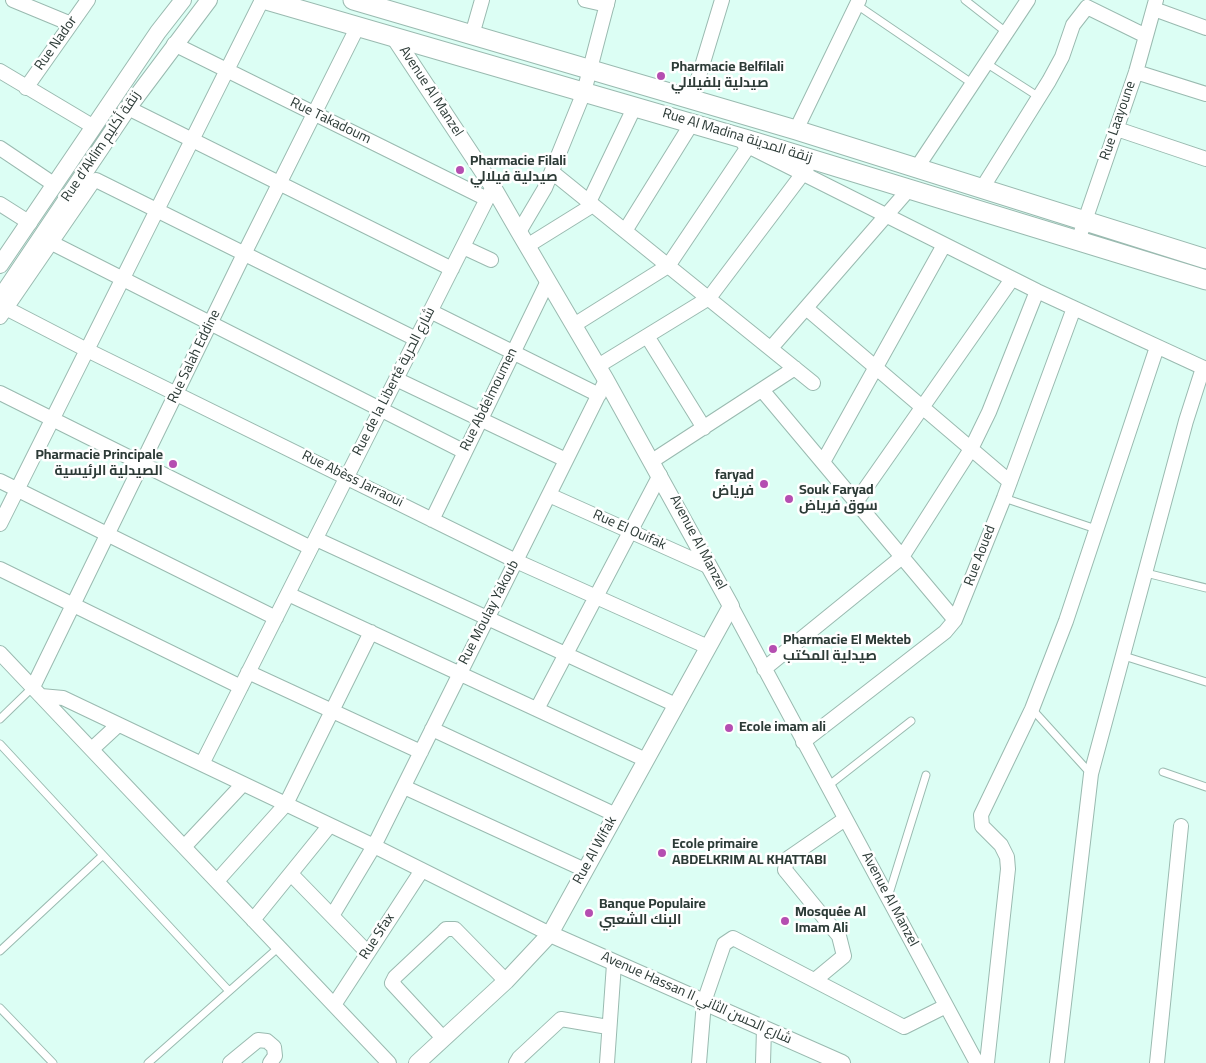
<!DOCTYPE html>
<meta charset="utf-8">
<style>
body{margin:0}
canvas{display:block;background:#dcfef4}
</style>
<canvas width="1206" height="1063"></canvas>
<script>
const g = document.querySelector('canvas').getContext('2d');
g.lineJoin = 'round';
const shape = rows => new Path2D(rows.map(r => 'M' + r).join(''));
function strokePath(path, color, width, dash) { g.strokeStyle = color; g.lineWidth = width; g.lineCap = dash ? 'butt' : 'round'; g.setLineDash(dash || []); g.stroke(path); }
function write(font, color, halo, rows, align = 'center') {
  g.font = font + ' Georgia,Cairo,serif'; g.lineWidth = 5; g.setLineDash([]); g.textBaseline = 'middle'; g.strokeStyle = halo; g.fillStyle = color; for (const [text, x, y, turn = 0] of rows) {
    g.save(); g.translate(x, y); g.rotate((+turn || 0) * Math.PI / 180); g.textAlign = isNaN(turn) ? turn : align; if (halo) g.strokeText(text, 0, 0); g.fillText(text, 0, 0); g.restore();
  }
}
const service = shape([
 [965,0,1006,32],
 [857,5,973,84],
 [986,63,1039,97],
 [1004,498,1096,529],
 [1146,573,1206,588],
 [1124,656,1206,682],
 [1032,709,1091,774],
 [0,719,33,687],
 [0,744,229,991],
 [1163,772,1206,787],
 [828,786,911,721],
 [888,897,926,775],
 [0,951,103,855],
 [0,1008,53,1063],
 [148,1063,279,947]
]);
const minor = shape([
 [13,0,71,24],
 [585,0,607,5],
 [1154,9,1206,28],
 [472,35,482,0],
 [174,44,487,199],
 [0,71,94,127],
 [1136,72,1206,94],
 [26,88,88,0],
 [692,99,722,0],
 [128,108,452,269],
 [1117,129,1206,159],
 [796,130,859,0],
 [744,144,1037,291,1206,369],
 [0,148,55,185],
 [916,169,1028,0],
 [552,172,813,383],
 [981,190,1049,81,1062,57,1073,25,1087,7,1146,36],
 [589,202,635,106],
 [0,204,30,223],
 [625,231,692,123],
 [519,232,545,188,584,92,608,0],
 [44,239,465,452],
 [1078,241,1136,72,1156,0],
 [527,246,593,205],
 [463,247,491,260],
 [0,305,87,350,516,561,708,647],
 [806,308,1010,482],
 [430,311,599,395],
 [0,317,92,183,96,180,416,339],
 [574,325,668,266,752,141],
 [647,336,704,428],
 [771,348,910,188],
 [598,366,709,298,807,168],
 [396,379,566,460],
 [762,390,955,620],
 [0,393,311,548],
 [652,461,795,368],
 [823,462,944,245],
 [0,481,276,618],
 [549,495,710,567],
 [856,502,1012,279],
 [432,520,548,281],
 [0,524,262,0],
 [316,539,676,705],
 [0,569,241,687],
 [288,594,646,760],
 [731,606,977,1063],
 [0,653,389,1063],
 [764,669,902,557,971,449,989,412,1037,291],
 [248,672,421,752],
 [33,687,244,254,358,26],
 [41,696,63,698,374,846,550,934],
 [537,709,660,475],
 [432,729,616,815],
 [803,742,945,632,955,620,1004,498,1074,308],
 [92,749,118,725],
 [202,764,493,187],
 [404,787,585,870],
 [184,847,243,784],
 [291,874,368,953],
 [217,881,286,804,371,632],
 [332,916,374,846,606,380],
 [253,920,330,825],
 [815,980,844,956,839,936,785,870,787,859,845,819],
 [334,1005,422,870],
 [443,1038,392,983,395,977,443,932,446,929,455,929,506,981],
 [230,1063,258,1040,267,1041,274,1047,275,1056,270,1063],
 [516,1063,519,1058,561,1019,608,1027],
 [607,1063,614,964],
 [699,1063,704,1002,724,944,733,938,904,1027,946,1006],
 [763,1063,764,1029],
 [987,1063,1008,869,1007,857,1001,845,982,826,981,815,1032,709,1066,621,1157,347],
 [1057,1063,1091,774,1186,421,1203,368],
 [1157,1063,1181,826]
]);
const tertiary = shape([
 [394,37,493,187,519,232,606,380,731,606,550,934,506,981,417,1063],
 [0,265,158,32,183,0],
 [0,298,128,108,209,0],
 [550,934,842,1063]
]);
const secondary = shape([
 [266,0,752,141,1206,280],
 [353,0,796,130,1206,259]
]);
const markers = [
 [661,76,5,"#b54eb1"],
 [460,170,5,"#b54eb1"],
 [173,464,5,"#b54eb1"],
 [764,484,5,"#b54eb1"],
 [789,499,5,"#b54eb1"],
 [773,649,5,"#b54eb1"],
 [729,728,5,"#b54eb1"],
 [662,853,5,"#b54eb1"],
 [589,913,5,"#b54eb1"],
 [785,921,5,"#b54eb1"]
];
const streetNames = [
 ["Rue Nador",57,44,-55],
 ["Avenue Al Manzel",430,92,57],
 ["Rue Laayoune",1119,121,-71],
 ["Rue Takadoum",330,122,26],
 ["Rue Al Madina زنقة المدينة",737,137,17],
 ["Rue d’Aklim زنقة أكليم",102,147,-56],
 ["Rue Salah Eddine",195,357,-64],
 ["Rue de la Liberté شارع الحرية",395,382,-63],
 ["Rue Abdelmoumen",490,400,-64],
 ["Rue Abèss Jarraoui",352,480,26],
 ["Rue El Ouifak",629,531,24],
 ["Avenue Al Manzel",697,543,62],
 ["Rue Aoued",981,556,-69],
 ["Rue Moulay Yakoub",490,613,-63],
 ["Rue Al Wifak",596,851,-61],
 ["Avenue Al Manzel",889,900,62],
 ["Rue Sfax",378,937,-57],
 ["Avenue Hassan II شارع الحسن الثاني",696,999,24]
];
const poiNames = [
 ["Pharmacie Belfilali",671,68],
 ["صيدلية بلفيلالي",671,84],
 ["Pharmacie Filali",470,162],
 ["صيدلية فيلالي",470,178],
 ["Pharmacie Principale",163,456,"right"],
 ["الصيدلية الرئيسية",163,472,"right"],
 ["faryad",754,476,"right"],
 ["فرياض",754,492,"right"],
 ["Souk Faryad",799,491],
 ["سوق فرياض",799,507],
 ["Pharmacie El Mekteb",783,641],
 ["صيدلية المكتب",783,657],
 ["Ecole imam ali",739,728],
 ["Ecole primaire",672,845],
 ["ABDELKRIM AL KHATTABI",672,861],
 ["Banque Populaire",599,905],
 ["البنك الشعبي",599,921],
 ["Mosquée Al",795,913],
 ["Imam Ali",795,929]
];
strokePath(service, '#9abab0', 9);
strokePath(minor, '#9abab0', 16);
strokePath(tertiary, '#9abab0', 18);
strokePath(secondary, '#9abab0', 21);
strokePath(service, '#fff', 7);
strokePath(minor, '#fff', 14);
strokePath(tertiary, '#fff', 16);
strokePath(secondary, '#fff', 19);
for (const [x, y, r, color] of markers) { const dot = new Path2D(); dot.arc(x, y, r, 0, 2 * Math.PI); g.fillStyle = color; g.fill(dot); strokePath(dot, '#fff', 2); }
write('14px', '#2d3b37', '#fff', streetNames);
write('bold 14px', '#2d3b37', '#fff', poiNames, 'left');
</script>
